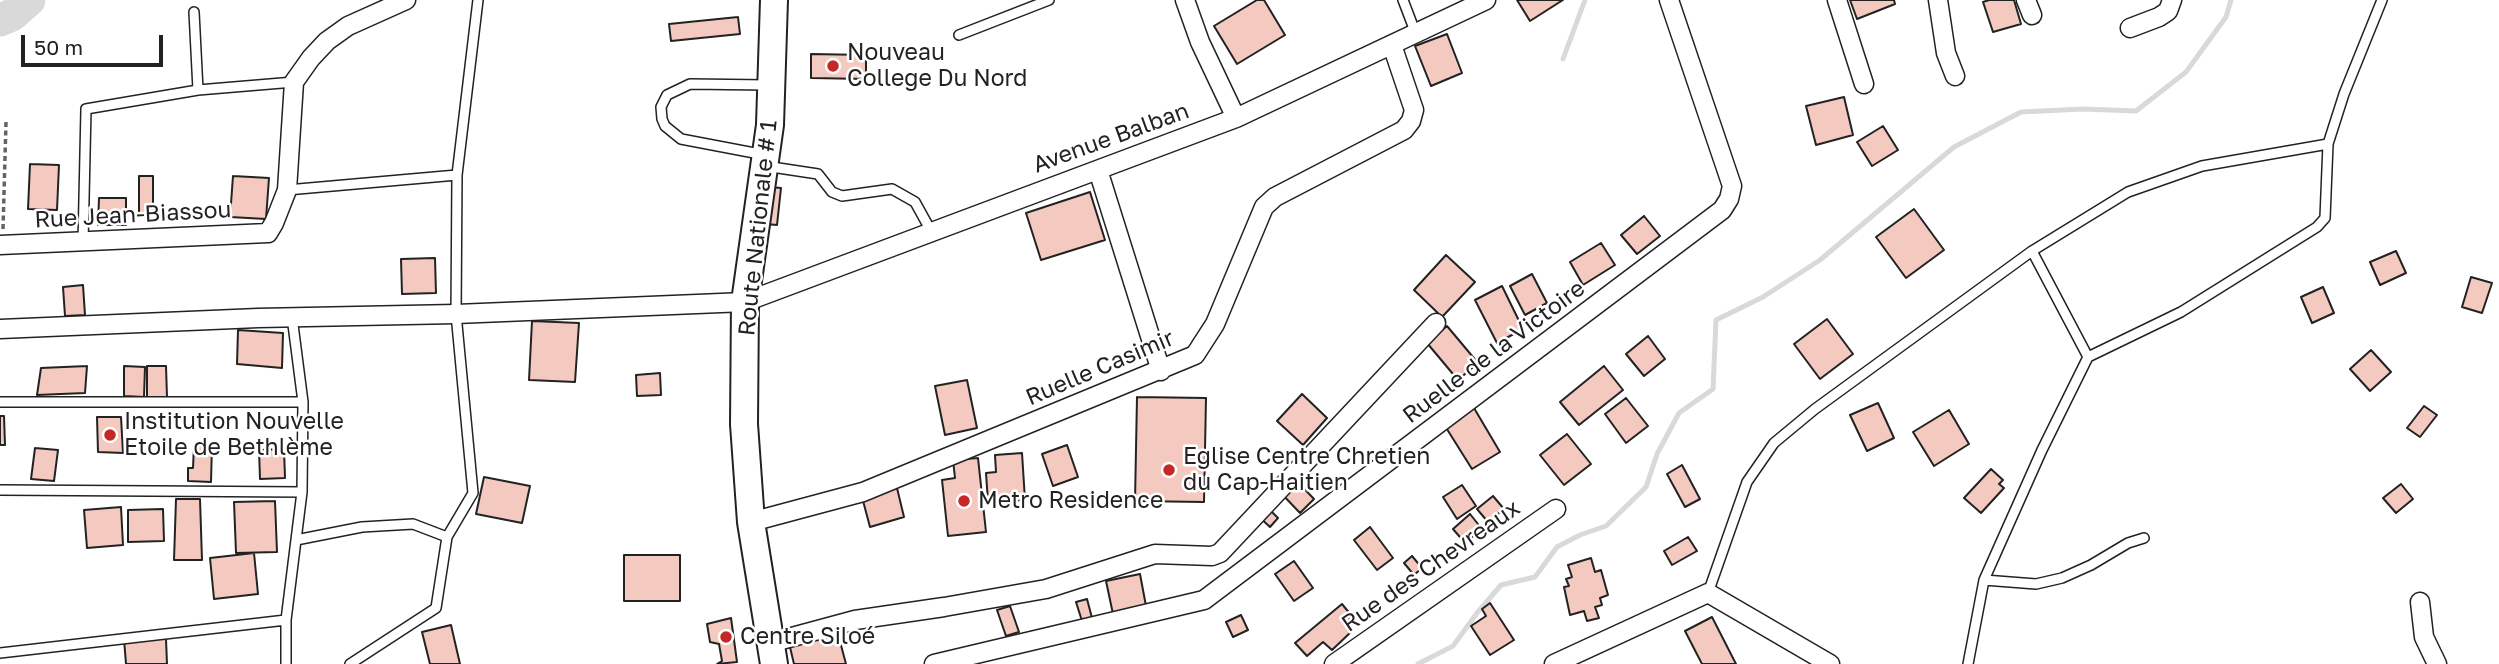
<!DOCTYPE html>
<meta charset="utf-8">
<style>
body{margin:0}
#map{position:relative;width:2499px;height:664px;overflow:hidden;background:#fff;font-family:"Golos Text",sans-serif}
canvas{display:block}
.scale{position:absolute;left:21px;top:35px;width:142px;height:32px;box-sizing:border-box;border:4px solid #222;border-top:0;padding-left:9px;font-size:21px;line-height:24px;white-space:nowrap;color:#222;-webkit-text-stroke:5px #fff;paint-order:stroke}
</style>
<div id="map">
<canvas width="2499" height="664"></canvas>
<div class="scale">50 m</div>
</div>
<script>
const g = document.querySelector('canvas').getContext('2d');
g.lineJoin = 'round';
const shape = rows => new Path2D(rows.map(r => 'M' + r).join(''));
function strokePath(path, color, width, dash) { g.strokeStyle = color; g.lineWidth = width; g.lineCap = dash ? 'butt' : 'round'; g.setLineDash(dash || []); g.stroke(path); }
function paint(path, color) { g.fillStyle = color; g.fill(path, 'evenodd'); }
function write(font, color, halo, rows, align = 'center') {
  g.font = font + ' "Golos Text",sans-serif'; g.lineWidth = 5; g.setLineDash([]); g.textBaseline = 'middle'; g.strokeStyle = halo; g.fillStyle = color; for (const [text, x, y, turn = 0] of rows) {
    g.save(); g.translate(x, y); g.rotate((+turn || 0) * Math.PI / 180); g.textAlign = isNaN(turn) ? turn : align; if (halo) g.strokeText(text, 0, 0); g.fillText(text, 0, 0); g.restore();
  }
}
const stream = shape([
 [1563,59,1585,0],
 [1418,664,1453,646,1477,613,1501,585,1535,577,1557,547,1580,535,1606,526,1646,487,1657,454,1679,413,1713,389,1716,320,1763,297,1820,260,1954,147,2021,112,2083,109,2136,111,2186,72,2226,17,2231,0]
]);
const river = shape([
 [0,20,12,15,29,0]
]);
const building = shape([
 [1257,0,1264,0,1285,35,1237,64,1214,26,1257,0],
 [1517,0,1563,0,1530,21,1517,0],
 [1850,0,1894,0,1895,4,1857,19,1850,0],
 [1989,0,2014,0,2021,24,1993,32,1983,2,1989,0],
 [738,17,740,34,671,41,669,24,738,17],
 [1447,34,1462,73,1431,86,1415,46,1447,34],
 [811,54,866,55,866,79,811,78,811,54],
 [1844,97,1853,135,1816,145,1806,106,1844,97],
 [1883,126,1898,150,1872,166,1857,142,1883,126],
 [30,164,59,165,57,210,28,209,30,164],
 [139,176,153,176,153,215,139,215,139,176],
 [233,176,269,178,266,219,230,217,233,176],
 [770,187,781,188,777,225,766,224,770,187],
 [1090,192,1105,240,1041,260,1026,213,1090,192],
 [99,198,126,198,126,225,98,225,99,198],
 [1914,209,1944,250,1906,278,1876,237,1914,209],
 [1644,216,1660,236,1637,254,1621,235,1644,216],
 [1601,243,1615,265,1583,285,1570,262,1601,243],
 [2396,251,2406,273,2380,285,2370,262,2396,251],
 [1446,255,1475,282,1442,317,1414,290,1446,255],
 [435,258,436,293,402,294,401,259,435,258],
 [1532,274,1547,303,1525,315,1510,286,1532,274],
 [2471,277,2492,283,2482,313,2462,307,2471,277],
 [83,285,85,315,65,316,63,287,83,285],
 [1502,286,1523,329,1497,343,1475,300,1502,286],
 [2323,287,2334,313,2312,323,2301,297,2323,287],
 [1827,319,1853,354,1820,379,1794,344,1827,319],
 [532,321,579,323,575,382,529,380,532,321],
 [1447,326,1478,363,1458,380,1427,343,1447,326],
 [238,330,283,333,282,368,237,364,238,330],
 [1648,336,1665,359,1644,376,1626,354,1648,336],
 [2371,350,2391,372,2370,391,2350,369,2371,350],
 [87,366,85,393,37,395,41,368,87,366],
 [124,366,145,367,144,397,124,396,124,366],
 [147,366,166,366,167,397,147,397,147,366],
 [1604,366,1623,390,1579,425,1560,402,1604,366],
 [660,373,661,395,637,396,636,375,660,373],
 [967,380,977,428,945,435,935,386,967,380],
 [1302,394,1327,418,1303,445,1277,421,1302,394],
 [1137,397,1206,398,1204,502,1135,501,1137,397],
 [1626,398,1648,426,1626,443,1605,414,1626,398],
 [1878,403,1894,438,1867,451,1850,415,1878,403],
 [2424,406,2437,415,2420,437,2407,428,2424,406],
 [1474,408,1500,452,1472,469,1445,426,1474,408],
 [1949,410,1969,444,1934,466,1913,432,1949,410],
 [0,416,4,416,5,445,0,445,0,416],
 [97,417,121,417,123,453,98,452,97,417],
 [1567,434,1591,464,1564,485,1540,455,1567,434],
 [194,445,212,445,211,482,188,481,188,468,193,468,194,445],
 [1067,445,1078,477,1053,486,1042,454,1067,445],
 [35,448,58,450,54,481,31,479,35,448],
 [284,449,285,478,260,479,259,450,284,449],
 [1022,453,1025,500,988,502,986,473,996,472,995,455,1022,453],
 [978,458,986,532,948,536,942,480,955,478,953,460,978,458],
 [1682,465,1700,499,1685,507,1667,474,1682,465],
 [1991,469,2003,480,1999,484,2004,488,1981,513,1964,498,1991,469],
 [484,477,530,486,522,523,476,514,484,477],
 [1294,478,1314,499,1300,513,1280,492,1294,478],
 [2401,484,2413,499,2396,513,2383,498,2401,484],
 [1462,485,1476,506,1457,519,1443,497,1462,485],
 [897,488,904,517,870,527,862,497,897,488],
 [1493,496,1504,509,1488,522,1477,509,1493,496],
 [176,499,200,499,202,560,174,560,176,499],
 [275,501,277,552,236,553,234,502,275,501],
 [1266,506,1278,518,1270,527,1257,515,1266,506],
 [121,507,123,545,87,548,84,510,121,507],
 [163,509,164,541,128,542,128,510,163,509],
 [1470,514,1482,529,1465,543,1453,529,1470,514],
 [1370,527,1393,558,1377,570,1354,540,1370,527],
 [1688,537,1697,551,1672,565,1664,551,1688,537],
 [254,553,258,594,214,599,210,558,254,553],
 [624,555,680,555,680,601,624,601,624,555],
 [1412,556,1422,568,1414,575,1404,563,1412,556],
 [1591,558,1595,572,1601,570,1608,595,1600,598,1602,605,1595,607,1599,618,1587,621,1584,611,1570,615,1564,587,1569,586,1566,579,1572,577,1568,565,1591,558],
 [1294,561,1313,588,1294,601,1275,574,1294,561],
 [1140,574,1146,606,1113,614,1106,581,1140,574],
 [1087,599,1092,618,1082,621,1076,602,1087,599],
 [1490,603,1514,640,1490,655,1471,626,1486,616,1482,609,1490,603],
 [1342,604,1351,615,1344,624,1352,631,1332,650,1323,642,1307,656,1295,643,1342,604],
 [1010,606,1019,632,1006,636,997,610,1010,606],
 [1241,615,1248,630,1233,637,1226,622,1241,615],
 [1712,617,1736,664,1702,664,1685,631,1712,617],
 [731,618,737,662,717,664,722,661,719,644,710,642,707,624,731,618],
 [451,625,460,664,430,664,422,632,451,625],
 [837,630,846,664,794,664,789,643,837,630],
 [124,639,166,639,167,664,126,664,124,639]
]);
const path = shape([
 [3,229,6,122]
]);
const service = shape([
 [1403,0,1416,34],
 [194,12,198,90],
 [959,35,1049,0],
 [765,155,681,139,665,126,662,119,661,107,667,95,690,84,767,85],
 [765,166,818,174,832,192,842,196,892,189,915,202,931,231],
 [457,175,478,0],
 [287,190,457,175,456,314,473,493,447,537,436,608,350,664],
 [83,243,86,109,198,90,294,82],
 [2032,251,2088,357],
 [0,402,303,402],
 [0,490,302,492],
 [296,540,362,527,413,524,447,537],
 [1984,580,2036,584,2062,578,2091,565,2128,543,2144,538],
 [1708,593,1747,482,1774,443,1815,409,2032,251,2128,192,2202,166,2328,144],
 [0,653,286,620],
 [286,664,286,620,302,492,303,402,292,317],
 [1968,664,1984,580,2042,450,2088,357,2181,312,2317,227,2325,218,2328,144,2344,94,2382,0]
]);
const minor = shape([
 [1185,0,1200,42,1236,118],
 [1837,0,1864,84],
 [1938,0,1946,53,1955,76],
 [2026,0,2032,15],
 [2130,28,2159,17,2168,11,2172,0],
 [1098,170,1161,371],
 [0,245,268,233,274,223,287,190,294,82,311,58,327,41,348,26,406,0],
 [0,329,258,318,456,314,745,302,1236,118,1486,0],
 [751,522,863,492,1195,355,1215,324,1264,207,1275,197,1404,130,1411,121,1414,110,1392,45],
 [2420,602,2424,637,2437,664],
 [770,643,855,620,944,607,1046,589,1155,554,1212,556,1220,553,1436,323],
 [934,664,1204,600,1722,210,1729,199,1732,186,1669,0],
 [1334,664,1556,509],
 [1554,664,1708,593,1830,664]
]);
const primary = shape([
 [774,0,770,125,745,302,744,424,751,522,774,664]
]);
const markers = [
 [833,66,7,"#c62828"],
 [110,435,7,"#c62828"],
 [1169,470,7,"#c62828"],
 [964,501,7,"#c62828"],
 [726,637,7,"#c62828"]
];
const poiNames = [
 ["Nouveau",847,53],
 ["College Du Nord",847,79],
 ["Institution Nouvelle",124,422],
 ["Etoile de Bethlème",124,448],
 ["Eglise Centre Chretien",1183,457],
 ["du Cap-Haitien",1183,483],
 ["Metro Residence",978,501],
 ["Centre Siloé",740,637]
];
const streetNames = [
 ["Avenue Balban",1111,138,-20],
 ["Rue Jean-Biassou",133,215,-3],
 ["Route Nationale # 1",758,228,-84],
 ["Ruelle de la Victoire",1494,352,-37],
 ["Ruelle Casimir",1100,368,-23],
 ["Rue des Chevreaux",1431,566,-35]
];
strokePath(stream, '#d9d9d9', 5);
strokePath(river, '#d9d9d9', 33);
paint(building, '#f3c9c0');
strokePath(building, '#222', 2);
strokePath(service, '#222', 12);
strokePath(minor, '#222', 21);
strokePath(primary, '#222', 30);
strokePath(path, '#646464', 3.5, [5, 3.5]);
strokePath(service, '#fff', 9);
strokePath(minor, '#fff', 18);
strokePath(primary, '#fff', 26);
for (const [x, y, r, color] of markers) { const dot = new Path2D(); dot.arc(x, y, r, 0, 2 * Math.PI); g.fillStyle = color; g.fill(dot); strokePath(dot, '#fff', 2.5); }
write('23px', '#222', '#fff', poiNames, 'left');
write('23px', '#222', '#fff', streetNames);
</script>
